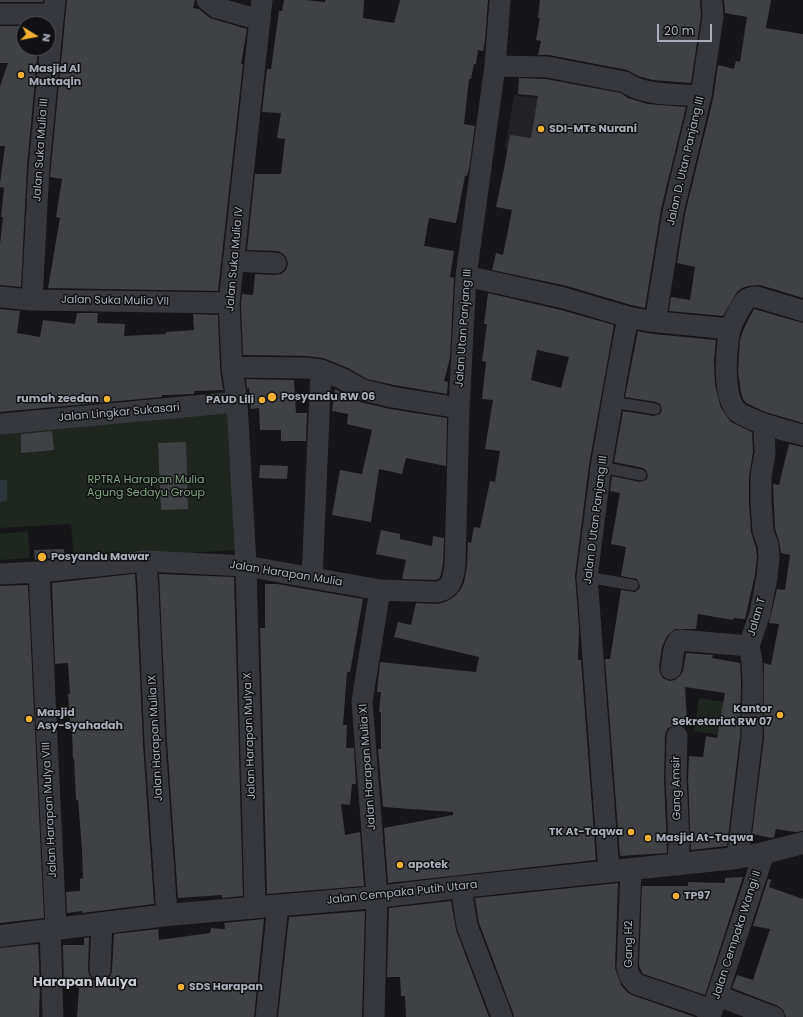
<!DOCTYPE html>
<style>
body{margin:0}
#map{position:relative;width:803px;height:1017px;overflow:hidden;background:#161618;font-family:Poppins,sans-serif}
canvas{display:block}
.north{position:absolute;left:16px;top:16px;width:40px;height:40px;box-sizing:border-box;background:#111113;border:1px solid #4d4f55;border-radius:50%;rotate:100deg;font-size:11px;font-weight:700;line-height:16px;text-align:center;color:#a8adb8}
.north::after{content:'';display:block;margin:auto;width:14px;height:18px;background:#f2b134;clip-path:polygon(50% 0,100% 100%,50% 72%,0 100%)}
.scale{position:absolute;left:657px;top:24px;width:55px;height:18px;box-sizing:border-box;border:2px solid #a8adb8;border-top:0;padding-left:5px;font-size:12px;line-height:14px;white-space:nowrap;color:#a8adb8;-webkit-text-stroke:3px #111113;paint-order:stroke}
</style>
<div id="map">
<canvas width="803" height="1017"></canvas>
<div class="north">N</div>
<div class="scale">20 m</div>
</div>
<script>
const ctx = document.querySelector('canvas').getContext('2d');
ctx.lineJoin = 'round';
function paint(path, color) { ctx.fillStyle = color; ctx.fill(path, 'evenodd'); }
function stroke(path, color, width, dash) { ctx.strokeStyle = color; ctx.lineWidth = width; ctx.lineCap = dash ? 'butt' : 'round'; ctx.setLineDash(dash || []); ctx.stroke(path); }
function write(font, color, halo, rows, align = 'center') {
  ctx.font = font + ' Poppins,sans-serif'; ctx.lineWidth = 3; ctx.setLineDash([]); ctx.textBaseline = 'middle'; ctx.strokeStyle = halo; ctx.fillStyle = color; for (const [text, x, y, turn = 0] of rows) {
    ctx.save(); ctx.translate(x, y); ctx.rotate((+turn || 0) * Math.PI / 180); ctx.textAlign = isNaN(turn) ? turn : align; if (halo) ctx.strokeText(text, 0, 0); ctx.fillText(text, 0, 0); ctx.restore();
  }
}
const built = new Path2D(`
 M514 95 558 101 557 156 505 148Z`);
const green = new Path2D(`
 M231 411 238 550 74 560 71 524 0 528V429Z
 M28 531 30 558 0 560V534Z
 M699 698 749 706 744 739 694 731Z`);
const water = new Path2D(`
 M0 480H7V501L0 502Z`);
const building = new Path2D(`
 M0 0H43V2H0Z
 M67 0H195L193 8 199 9 210 18 247 29 241 64H243L218 291 48 288 60 218 56 217 62 179 50 177Z
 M284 0H305L325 2V0H364L363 18 394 23 400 0H488L485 40 483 51 478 50 476 64H474L471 79H469L464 124 475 126 469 169 467 176H465L456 223 429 218 424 246 454 251 450 277 454 278 450 358 444 381 448 382 447 394 394 385 367 379 348 368 323 358 306 356 243 355 241 303 242 294 253 295 255 274 275 275 281 274 286 270 288 264 286 257 282 253 277 251 247 250 255 174H281L285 139 277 138 281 113 262 112 267 69H271L279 11H282Z
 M540 0H700L701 16 691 83 653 80 638 76 627 70 549 55H538L541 41 536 40 540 18H538Z
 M724 0H771L766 28 803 34V298L760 285 748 286 742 288 737 292 723 316 669 311 671 297 690 300 695 267 677 263 685 214 713 99 718 65 734 69 736 61 740 62 747 17 725 13Z
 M0 26H24V48H38L27 166 21 287 0 285V244L3 217H1L4 188 0 187V183L5 146H0V86L8 63H0Z
 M519 78 546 79 621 93 628 98 648 104 686 107 661 209 645 308 631 305 567 286 492 270 496 253 503 255 512 210 496 207 504 169 510 135 531 138 538 96 518 94Z
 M488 293 561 310 614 325 589 465 575 576 579 627 578 660H581L596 860 388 883 384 828 453 815V812L383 807 378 749H381V712H379L381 692H377L380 662 476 672 479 657 394 637 398 622 411 625 416 603 437 604 445 602 454 597 461 589 464 582 467 567 468 542 471 543 474 527 480 528 490 481 495 482 500 451 485 449 493 400 482 399 486 362 482 361 487 324H484ZM537 350 569 357 561 388 531 380Z
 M0 309 20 311 17 333 40 337 43 320 75 324 77 313H98L97 323 125 324 124 336 166 334V332L194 330 193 314 218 315 220 368 223 390 194 391V394L162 395V397L0 412Z
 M754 309 803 323V423L765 412 746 403 743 399 741 392 738 372 740 340 744 328Z
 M638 331 653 334 716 340 714 360 715 385 721 408 731 422 752 432 753 452 749 476V504L751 532 756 548 757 557 755 575 745 619 733 618V620L698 614 696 629H675L667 636 662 647 659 667 660 673 663 678 669 681 675 680 680 676 683 671 686 653 713 655 712 658 740 663 741 682 740 736 727 846 691 850 688 778 689 756 703 757 706 736 717 738 725 693 685 687 687 722 674 723V725L667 729 665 736 664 779 667 853 620 856 605 659H610L621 590 635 592 639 589 640 586 637 579 621 576 626 547 611 544 620 493 610 491 612 476 640 482 646 480 648 476 646 470 643 468 614 462 623 411 654 416 660 414 662 410 660 404 656 402 625 397Z
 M246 379 294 380 296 413H307L306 441H281V430H260L259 408 251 409 249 388 247 389Z
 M335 389 360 402 390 409 447 418 446 466 406 458 402 474 379 469 371 522 332 515 340 470 362 474 372 430 347 424 348 414 332 411Z
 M52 431 54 450 21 453V434Z
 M186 442 188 509 161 510 158 443Z
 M789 444 803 447V831L795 832 776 829 774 837 772 838 752 834 764 738V663L771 665 779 624 769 623 777 589 785 590 790 555 781 553 779 541 775 529 773 484 779 485Z
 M260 465 288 466 287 479 259 478Z
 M381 530 400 534V539L432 546 433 536 444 538 443 564 440 578 436 580 402 579 406 560 376 554Z
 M64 549 65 557 35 560 34 550Z
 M133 574H135L136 588 143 744 154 904 82 913V911L67 913 66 892 80 891V879L83 878 82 849 78 800H76L74 758 73 759 72 733H71L68 694H70L68 663 55 664 52 583Z
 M159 574 234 577 243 896 222 898V895L178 898 167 742Z
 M265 584H277L363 599 350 672H347L343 725H347L346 748H354L356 784H352L350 805 341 804 345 835 360 832 364 886 267 894 260 628H265Z
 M28 585 44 918 0 923V586Z
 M743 877 705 995 643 974 639 966 642 886H688V882L725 883V878Z
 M768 879 771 880 769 887 803 899V1017H786L783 1010 778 1006 732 988 737 975 753 980 770 929 753 926Z
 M618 883 615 968 621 985 627 992 632 995 695 1017H514L513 1013 479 923 475 898Z
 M451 901 456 930 489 1017H406L405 996H401L400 977H387L389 908Z
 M365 911 362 1017H278L289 917Z
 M264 919 254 1017H77L79 988H76V983H64L63 945H84V938L89 937 88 969 89 975 93 980 100 982 105 981 110 977 112 971 114 934 158 929 159 940 210 933 211 928 225 929 224 923Z
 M38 944 40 984 39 1017H0V948Z`);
const service = new Path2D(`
 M612 402 655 409
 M601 467 641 475
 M587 577 633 585`);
const minor = new Path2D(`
 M207 0 217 8 260 20
 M0 14H53
 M495 66 547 67 625 82C643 96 679 94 701 96
 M233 261 276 263
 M466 276 564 298 628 317 649 321 730 329
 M0 297 32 300 229 303
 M32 300 39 167 55 0
 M803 311 757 297C753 297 749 297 746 300 741 305 732 323 730 330 726 349 722 397 737 411 739 414 744 415 747 417 765 426 784 430 803 435
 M655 322 673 212 701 96 713 17 712 0
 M232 367 306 368 321 370 343 379 363 390 392 397 459 408
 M0 424 237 402
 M146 561 148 587 155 743 167 915
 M39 572 56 928
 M0 574 39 572 146 561 246 566 380 590 437 592C452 589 453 579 455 565L459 408 466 276 495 66 500 0
 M312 578 321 370
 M671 669C673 660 672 647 679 640L749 646
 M677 736 676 778 679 843 678 865
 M736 858 739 846 752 737 753 682 752 662 749 646 760 613 767 577 769 557 768 545 763 531 761 503V476L765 453 764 425
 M631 869 627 968 630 977 636 984 698 1005 711 1012
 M609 872 587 577 601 467 618 369 628 317
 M461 887 467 926 502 1017
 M255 907 246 566 237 402 232 367 229 303 262 0
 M50 929 53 1017
 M100 970 102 923
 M718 996 774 1017
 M266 1017 278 905
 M374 1017 377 897 362 701 380 590
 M710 1017 764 853`);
const tertiary = new Path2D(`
 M0 936 167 915 377 897 461 887 736 858 764 853 803 843`);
const markers = [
 [21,75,4,"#f2b134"],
 [541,129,4,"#f2b134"],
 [272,397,5,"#f2b134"],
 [107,399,4,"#f2b134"],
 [262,400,4,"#f2b134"],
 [42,557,5,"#f2b134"],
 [780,715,4,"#f2b134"],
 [29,719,4,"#f2b134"],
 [631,832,4,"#f2b134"],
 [648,838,4,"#f2b134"],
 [400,865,4,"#f2b134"],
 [676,896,4,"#f2b134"],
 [181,987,4,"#f2b134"]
];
const poiNames = [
 ["Masjid Al",29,69],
 ["Muttaqin",29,82],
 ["SDI-MTs Nurani",549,129],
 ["Posyandu RW 06",281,397],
 ["rumah zeedan",99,399,"right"],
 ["PAUD Lili",254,400,"right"],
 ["Posyandu Mawar",51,557],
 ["Kantor",772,709,"right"],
 ["Sekretariat RW 07",772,722,"right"],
 ["Masjid",37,713],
 ["Asy-Syahadah",37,726],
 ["TK At-Taqwa",623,832,"right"],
 ["Masjid At-Taqwa",656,838],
 ["apotek",408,865],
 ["TP97",684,896],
 ["SDS Harapan",189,987]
];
const streetNames = [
 ["Jalan Suka Mulia III",41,150,-86],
 ["Jalan D. Utan Panjang III",686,161,-77],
 ["Jalan Suka Mulia IV",235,259,-85],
 ["Jalan Suka Mulia VII",115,301,1],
 ["Jalan Utan Panjang III",464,328,-86],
 ["Jalan Lingkar Sukasari",119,413,-5],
 ["Jalan D Utan Panjang III",596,520,-83],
 ["Jalan Harapan Mulia",286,574,9],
 ["Jalan T",757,617,-74],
 ["Jalan Harapan Mulya X",250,736,-92],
 ["Jalan Harapan Mulia IX",156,738,-93],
 ["Jalan Harapan Mulia XI",368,767,-94],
 ["Gang Amsir",677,788,-91],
 ["Jalan Harapan Mulya VIII",50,810,-93],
 ["Jalan Cempaka Putih Utara",402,893,-6],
 ["Jalan Cempaka Wangi II",737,935,-72],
 ["Gang H2",629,944,-90]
];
const parkNames = [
 ["RPTRA Harapan Mulia",146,480],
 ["Agung Sedayu Group",146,493]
];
const quarterNames = [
 ["Harapan Mulya",85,983]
];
paint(built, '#222225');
paint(green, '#1e261f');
paint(water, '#2c353c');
paint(building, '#404145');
stroke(service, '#37383d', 11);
stroke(minor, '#37383d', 21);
stroke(tertiary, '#37383d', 22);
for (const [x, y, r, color] of markers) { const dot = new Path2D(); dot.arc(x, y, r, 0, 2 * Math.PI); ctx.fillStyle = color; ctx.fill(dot); stroke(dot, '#111113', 1.5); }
write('bold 11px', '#a8adb8', '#111113', poiNames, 'left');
write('11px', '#a8adb8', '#111113', streetNames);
write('11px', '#7fa381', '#111113', parkNames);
write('bold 13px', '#c9ccd4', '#111113', quarterNames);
</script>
